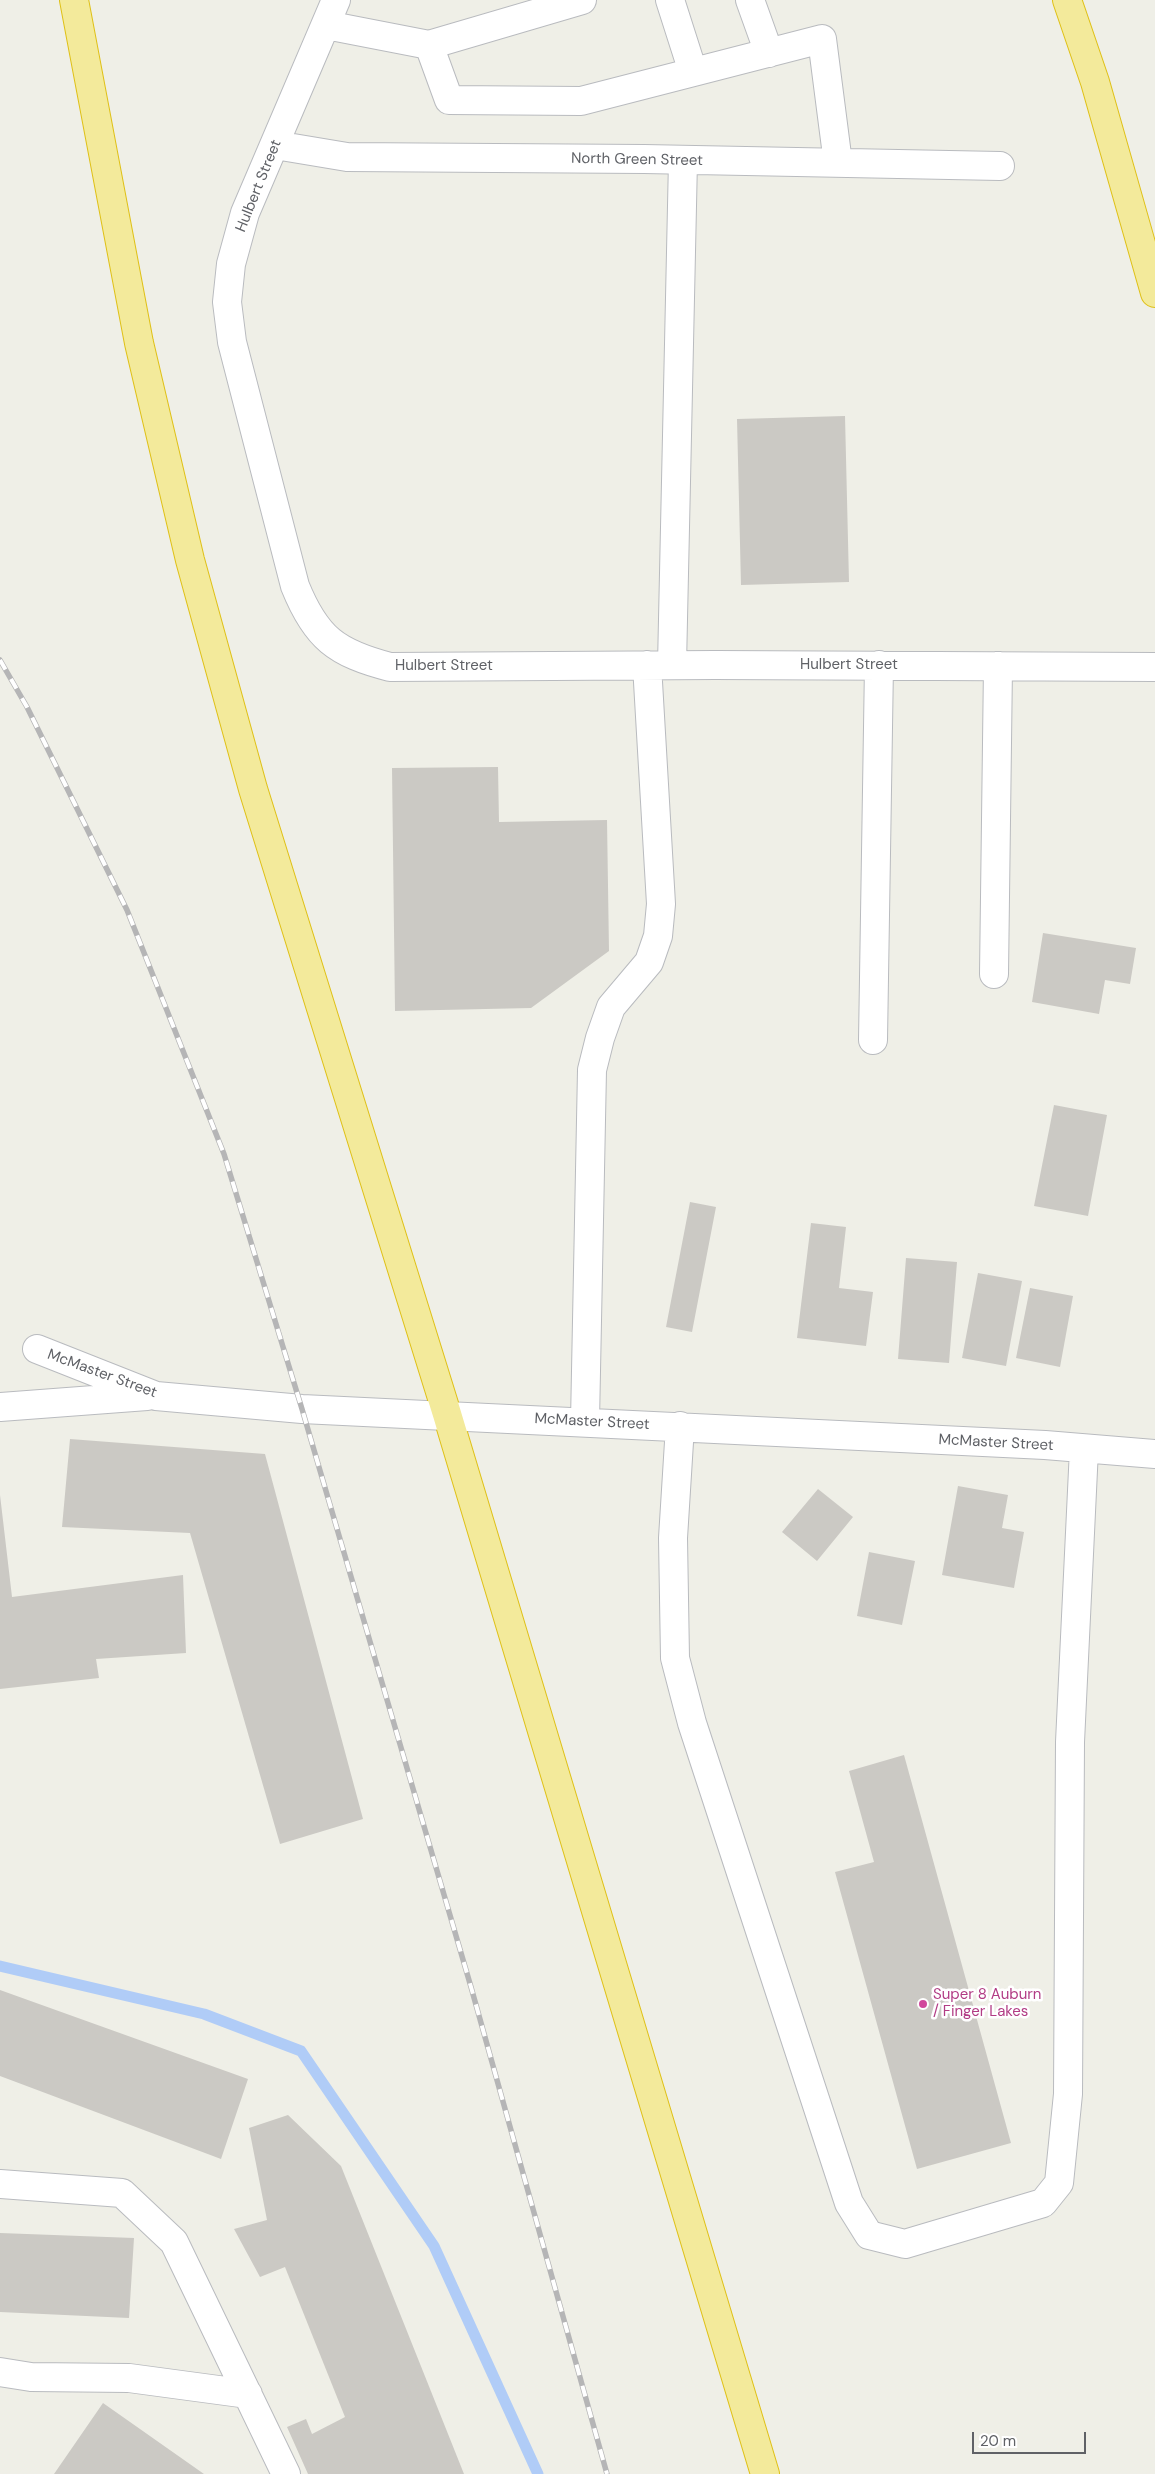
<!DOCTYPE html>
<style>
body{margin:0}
#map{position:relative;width:1155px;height:2474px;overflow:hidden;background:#efefe7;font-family:"DM Sans",sans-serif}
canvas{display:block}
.scale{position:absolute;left:972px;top:2432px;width:114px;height:22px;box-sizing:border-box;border:2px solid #5f6166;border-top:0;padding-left:6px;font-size:15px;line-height:18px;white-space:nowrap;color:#5f6166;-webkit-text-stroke:4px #fff;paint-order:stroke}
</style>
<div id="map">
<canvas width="1155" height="2474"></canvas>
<div class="scale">20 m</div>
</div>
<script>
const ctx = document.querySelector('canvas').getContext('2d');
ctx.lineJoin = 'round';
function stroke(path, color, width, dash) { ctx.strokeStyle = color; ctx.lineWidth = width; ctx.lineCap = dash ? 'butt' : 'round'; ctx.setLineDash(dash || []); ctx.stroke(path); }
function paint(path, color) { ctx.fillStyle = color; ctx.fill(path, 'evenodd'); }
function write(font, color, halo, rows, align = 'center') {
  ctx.font = font + ' "DM Sans",sans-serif'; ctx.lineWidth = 5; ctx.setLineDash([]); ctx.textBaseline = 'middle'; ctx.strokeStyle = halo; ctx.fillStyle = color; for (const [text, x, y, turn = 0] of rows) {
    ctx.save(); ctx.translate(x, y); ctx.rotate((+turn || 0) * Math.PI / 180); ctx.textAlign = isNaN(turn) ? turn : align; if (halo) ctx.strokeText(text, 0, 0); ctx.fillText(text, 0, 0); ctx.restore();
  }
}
const stream = new Path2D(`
 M0 1966 204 2014 301 2051 434 2246 538 2474`);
const building = new Path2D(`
 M845 416 849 582 741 585 737 419Z
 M498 767 499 822 607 820 609 951 531 1008 395 1011 392 768Z
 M1043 933 1136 948 1130 984 1105 980 1099 1014 1032 1002Z
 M1054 1105 1107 1115 1088 1216 1034 1206Z
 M690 1202 716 1207 692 1332 666 1327Z
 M811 1223 846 1227 839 1288 873 1292 866 1346 797 1338Z
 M906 1258 957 1262 949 1363 898 1359Z
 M978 1273 1022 1281 1006 1366 962 1358Z
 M1030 1288 1073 1296 1060 1367 1016 1358Z
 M70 1439 265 1454 363 1819 280 1844 190 1533 62 1527Z
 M958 1486 1008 1495 1002 1528 1024 1532 1014 1588 942 1575Z
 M818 1489 853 1517 817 1561 782 1532Z
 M0 1495 12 1597 183 1575 186 1653 96 1659 99 1678 0 1689Z
 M869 1552 915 1561 902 1625 857 1616Z
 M904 1755 1011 2143 917 2169 835 1872 874 1862 849 1771Z
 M0 1990 248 2079 221 2159 0 2076Z
 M288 2115 341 2166 464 2474H308L287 2427 306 2419 312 2434 345 2417 285 2267 260 2277 234 2229 267 2220 249 2128Z
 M0 2233 134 2238 129 2318 0 2312Z
 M103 2403 204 2474H54Z`);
const minor = new Path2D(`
 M336 0 245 213 231 264 227 302 232 342 295 586C316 638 336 653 390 667L715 665 1155 667
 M670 0 693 72
 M750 0 769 53
 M326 25 429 45 582 0
 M429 45 449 100 581 101 822 39 838 163
 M275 145 347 157 644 159 1000 166
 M672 665 683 160
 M994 974 998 666
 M873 1040 879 665
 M37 1349 156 1396 302 1409 1045 1445 1155 1454
 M0 1407 147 1396
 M585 1421 592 1070 600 1038 611 1007 649 962 658 936 661 904 647 665
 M680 1426 673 1538 675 1658 692 1723 849 2203 869 2235 905 2244 1043 2203 1059 2183 1068 2094 1070 1742 1084 1449
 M0 2184 122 2193 174 2242 286 2474
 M0 2372 31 2377 129 2378 248 2394`);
const highway = new Path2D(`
 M74 0 139 343 190 560 253 789 447 1414 765 2474
 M1067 0 1095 82 1155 293`);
const rail = new Path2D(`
 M0 660 27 707 127 910 224 1154 302 1409 471 1987 607 2474`);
const markers = [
 [923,2004,5,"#d1479c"]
];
const streetNames = [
 ["North Green Street",637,160,1],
 ["Hulbert Street",259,186,-68],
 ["Hulbert Street",849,665],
 ["Hulbert Street",444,666],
 ["McMaster Street",102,1374,20],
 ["McMaster Street",592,1422,3],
 ["McMaster Street",996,1443,3]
];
const hotelNames = [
 ["Super 8 Auburn",933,1995],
 ["/ Finger Lakes",933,2012]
];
stroke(stream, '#b0ccf7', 11);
paint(building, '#cbc9c4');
stroke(minor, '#b9bbbf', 30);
stroke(highway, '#dfc017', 30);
stroke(minor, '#fff', 28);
stroke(highway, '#f3ea9b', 28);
stroke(rail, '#b5b5b6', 5.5);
stroke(rail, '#fff', 4, [11]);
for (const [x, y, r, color] of markers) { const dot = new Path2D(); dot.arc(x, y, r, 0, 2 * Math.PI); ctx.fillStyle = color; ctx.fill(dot); stroke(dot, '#fff', 2); }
write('15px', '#5f6166', '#fff', streetNames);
write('15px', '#b23c85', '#fff', hotelNames, 'left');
</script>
